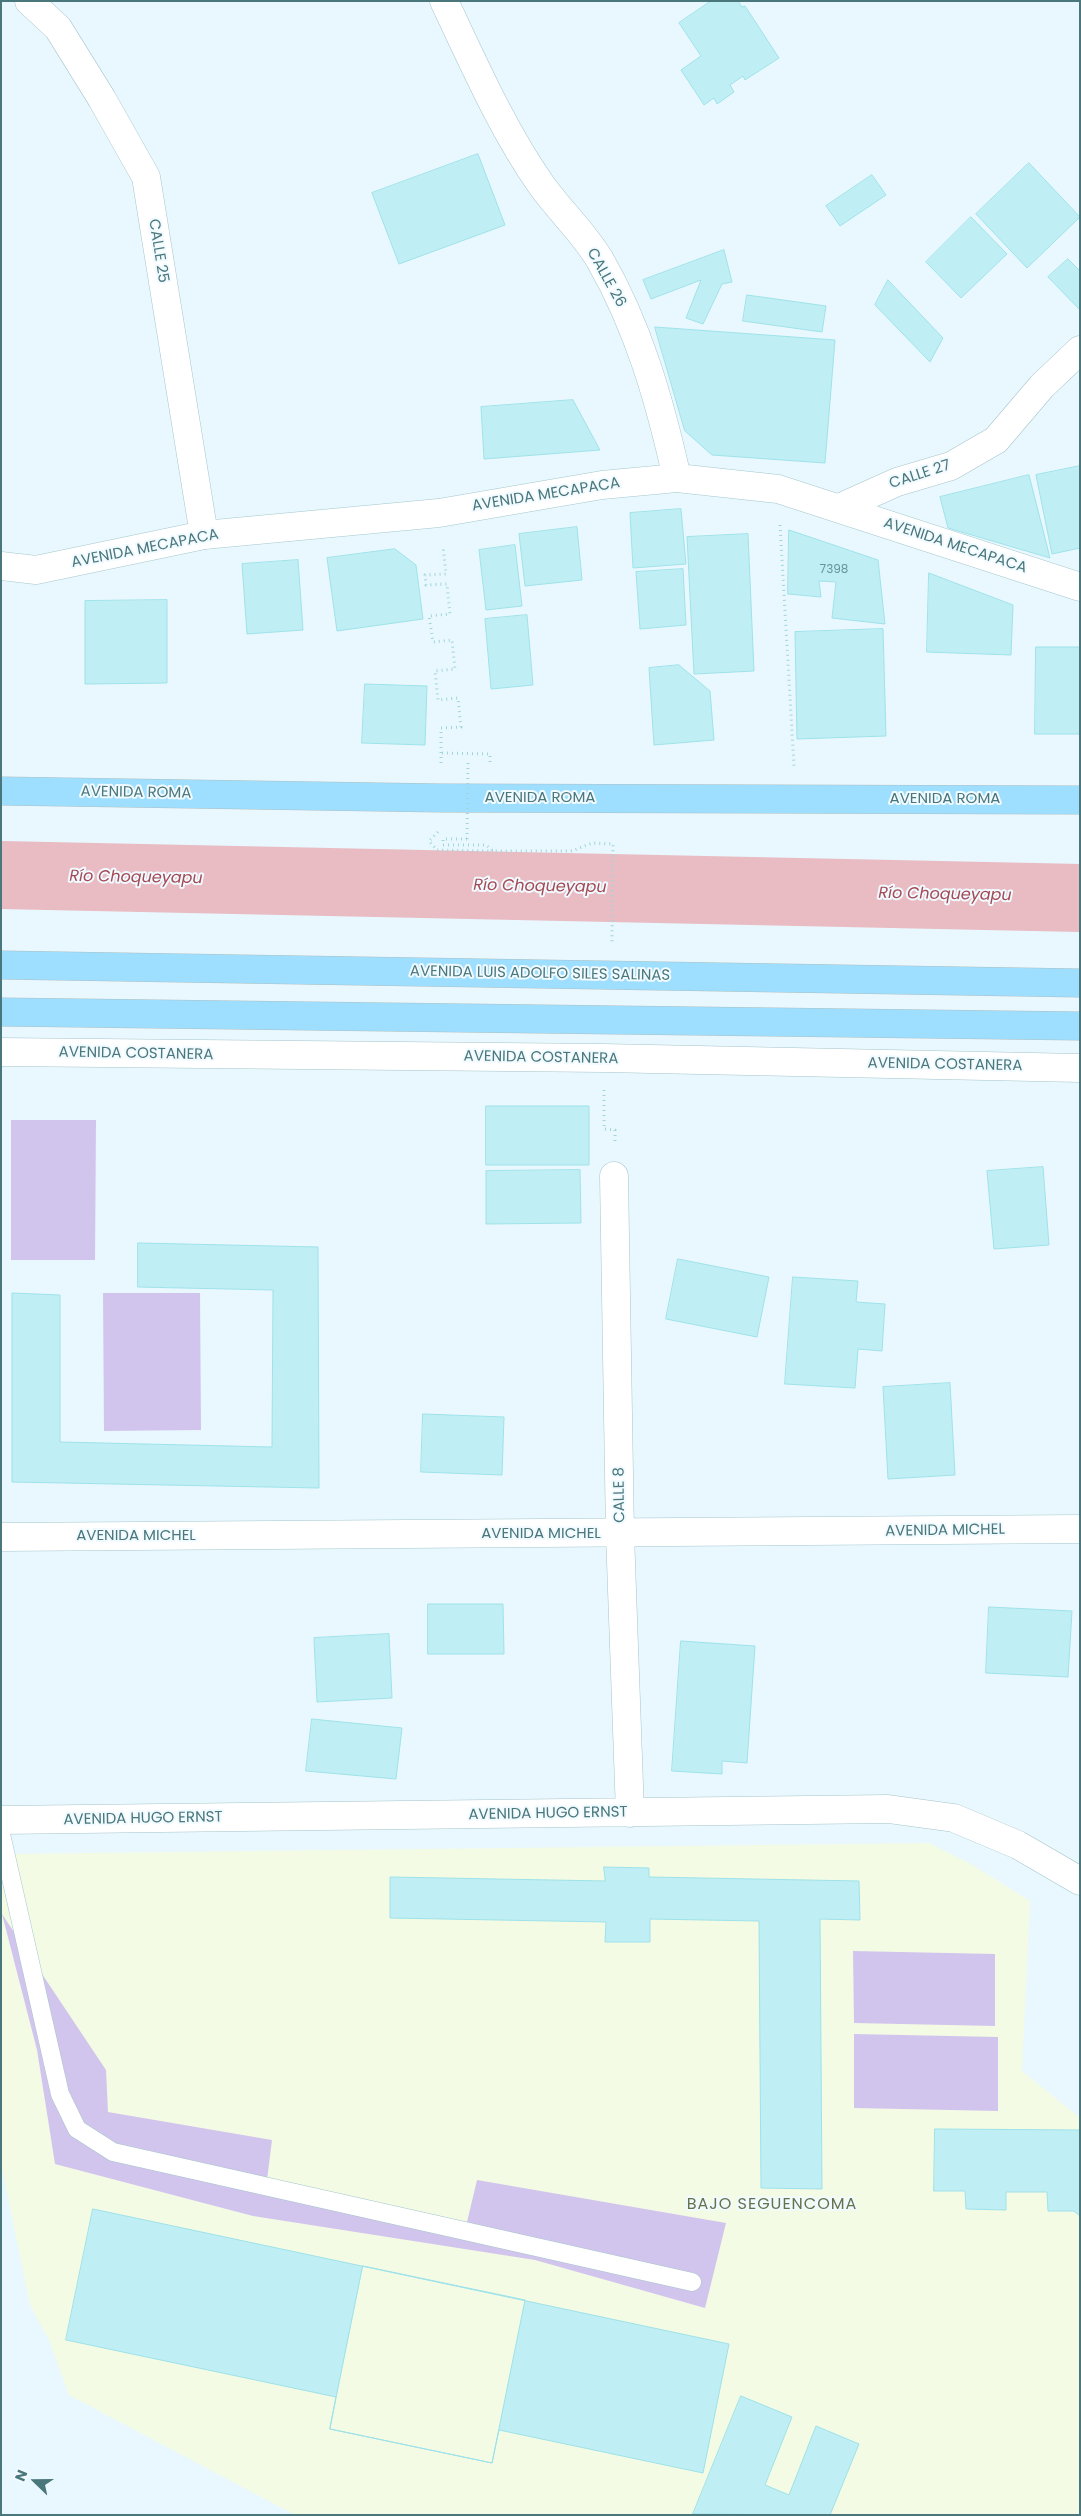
<!DOCTYPE html>
<meta charset="utf-8">
<style>
body{margin:0}
#map{position:relative;width:1081px;height:2516px;overflow:hidden;background:#e9f7fe;font-family:Poppins,sans-serif}
canvas{display:block}
.frame{position:absolute;inset:0;border:2px solid #4a777b;pointer-events:none}
.north{position:absolute;left:10px;top:2456px;width:50px;height:50px;-webkit-text-stroke:4px #f0faff;paint-order:stroke;rotate:292deg;font-size:14px;font-weight:700;line-height:20px;text-align:center;color:#4a777b}
.north::after{content:'';display:block;margin:auto;width:18px;height:22px;background:#4a777b;clip-path:polygon(50% 0,100% 100%,50% 72%,0 100%)}
</style>
<div id="map">
<canvas width="1081" height="2516"></canvas>
<div class="frame"></div>
<div class="north">N</div>
</div>
<script>
const ctx = document.querySelector('canvas').getContext('2d');
ctx.lineJoin = 'round';
function paint(path, color) { ctx.fillStyle = color; ctx.fill(path, 'evenodd'); }
function stroke(path, color, width, dash) { ctx.strokeStyle = color; ctx.lineWidth = width; ctx.lineCap = dash ? 'butt' : 'round'; ctx.setLineDash(dash || []); ctx.stroke(path); }
function write(font, color, halo, rows, align = 'center') {
  ctx.font = font + ' Poppins,sans-serif'; ctx.lineWidth = 4; ctx.setLineDash([]); ctx.textBaseline = 'middle'; ctx.strokeStyle = halo; ctx.fillStyle = color; for (const [text, x, y, turn = 0] of rows) {
    ctx.save(); ctx.translate(x, y); ctx.rotate((+turn || 0) * Math.PI / 180); ctx.textAlign = isNaN(turn) ? turn : align; if (halo) ctx.strokeText(text, 0, 0); ctx.fillText(text, 0, 0); ctx.restore();
  }
}
const education = new Path2D(`
 M929 1843 969 1863 1030 1901 1022 2071 1080 2118V2515H295L69 2395 49 2340 30 2305 1 2164V1854Z`);
const green = new Path2D(`
 M11 1120H96L95 1260H11Z
 M103 1293H200L201 1430 104 1431Z
 M2 1914 106 2070 108 2112 272 2140 266 2188 467 2222 477 2180 726 2223 705 2308 535 2260 253 2216 55 2164 37 2050Z
 M853 1951 995 1954V2026L854 2023Z
 M854 2034 998 2037V2111L854 2108Z`);
const river = new Path2D(`
 M1 875 1080 898`);
const building = new Path2D(`
 M711 1H738L742 7 745 6 779 58 745 80 743 76 730 85 734 92 717 104 714 98 704 105 681 70 701 56 679 23Z
 M478 154 505 225 399 264 372 193Z
 M1029 163 1080 217 1027 268 976 214Z
 M872 175 886 195 840 226 826 206Z
 M971 217 1007 254 961 298 926 262Z
 M724 250 732 282 722 284 703 324 686 318 701 280 651 299 643 280Z
 M1068 259 1080 271V310L1048 277Z
 M888 280 943 338 930 362 875 305Z
 M747 295 826 306 822 332 743 321Z
 M655 327 835 340 825 463 712 455 685 431Z
 M573 400 600 450 484 459 481 407Z
 M1080 466V548L1052 554 1036 475Z
 M1029 475 1050 558 948 528 940 497Z
 M681 509 686 564 633 568 630 513Z
 M577 527 582 580 525 586 519 534Z
 M789 530 878 560 885 624 832 618 836 582 819 581 821 597 788 594Z
 M748 534 754 671 694 674 687 537Z
 M515 545 522 606 486 610 479 550Z
 M395 549 416 565 423 619 337 631 327 558Z
 M298 560 303 630 247 634 242 564Z
 M683 569 686 625 640 629 636 572Z
 M929 573 1013 605 1011 655 927 652Z
 M167 600V683L85 684V601Z
 M527 615 533 685 491 689 485 619Z
 M883 629 886 736 797 739 795 632Z
 M1036 647H1080V734H1035Z
 M679 665 710 691 714 740 654 745 649 668Z
 M365 684 427 686 425 745 362 743Z
 M486 1106H589V1165H486Z
 M1043 1167 1049 1245 994 1249 987 1171Z
 M580 1170 581 1223 486 1224V1171Z
 M138 1243 318 1247 319 1488 12 1482V1293L60 1295V1442L272 1447 273 1290 138 1287Z
 M678 1259 769 1277 757 1337 666 1319Z
 M793 1277 858 1281 856 1302 885 1304 882 1351 858 1349 855 1388 785 1384Z
 M950 1383 955 1475 888 1479 883 1387Z
 M423 1414 504 1417 502 1475 421 1472Z
 M428 1604H503L504 1654H428Z
 M989 1607 1072 1611 1068 1677 986 1673Z
 M389 1634 392 1698 317 1702 314 1638Z
 M681 1641 755 1646 747 1763 722 1761V1774L672 1771Z
 M312 1719 402 1728 396 1779 306 1771Z
 M604 1867 649 1868V1877L859 1881 860 1920 820 1919 822 2189 761 2188 759 1921 650 1919V1942H605L606 1922 390 1918V1877L605 1881Z
 M935 2129 1080 2130V2216L1074 2211H1048L1047 2192H1006V2210L966 2209 965 2191H934Z
 M93 2209 729 2344 703 2473 499 2430 492 2463 330 2429 336 2397 66 2340Z
 M363 2266 525 2300 492 2463 330 2429Z
 M741 2396 792 2417 765 2485 789 2495 816 2426 859 2444 830 2515 693 2514Z`);
const path = new Path2D(`
 M780 525 794 766
 M442 753 490 754V762H488
 M441 763V728L461 727 458 698 438 700 435 671 455 669 452 640 433 642 429 616 450 614 447 584 426 585 425 575 446 574 443 546
 M438 832 429 841 437 850 493 851
 M467 839H443V845H486L493 851H572L592 843 613 844 612 942
 M604 1090V1129L615 1130V1143`);
const lane = new Path2D(`
 M1 1834 60 2094 77 2129 113 2152 692 2282`);
const street = new Path2D(`
 M29 1 58 28 102 99 146 177 204 535
 M444 1C474 64 502 129 542 186 560 211 584 233 600 260 639 328 660 402 677 478
 M839 508 897 482 951 466 996 440 1042 386 1080 350
 M1 1052 603 1058 1080 1068
 M614 1176 620 1534 630 1813
 M1 1820 888 1809 954 1818 1018 1845 1080 1881`);
const secondary = new Path2D(`
 M1 566 36 570 204 535 439 513 602 485 677 478 778 489 1080 587
 M1 1537 1080 1529`);
const primary = new Path2D(`
 M1 791 441 798 1080 800
 M1 965 1080 983
 M1 1012 1080 1026`);
const pathBridge = new Path2D(`
 M467 839 468 763`);
const numberNames = [
 ["7398",834,570]
];
const streetNames = [
 ["CALLE 25",158,251,81],
 ["CALLE 26",606,278,61],
 ["CALLE 27",920,475,-18],
 ["AVENIDA MECAPACA",546,495,-9],
 ["AVENIDA MECAPACA",955,546,18],
 ["AVENIDA MECAPACA",145,549,-11],
 ["AVENIDA ROMA",136,793,1],
 ["AVENIDA ROMA",540,798],
 ["AVENIDA ROMA",945,799],
 ["AVENIDA LUIS ADOLFO SILES SALINAS",540,974,1],
 ["AVENIDA COSTANERA",136,1054,1],
 ["AVENIDA COSTANERA",541,1058,1],
 ["AVENIDA COSTANERA",945,1065,1],
 ["CALLE 8",620,1495,-91],
 ["AVENIDA MICHEL",945,1531,-1],
 ["AVENIDA MICHEL",541,1534],
 ["AVENIDA MICHEL",136,1536],
 ["AVENIDA HUGO ERNST",548,1814,-1],
 ["AVENIDA HUGO ERNST",143,1819,-1]
];
const waterNames = [
 ["Río Choqueyapu",136,878,1],
 ["Río Choqueyapu",540,887,1],
 ["Río Choqueyapu",945,895,1]
];
const neighbourhoodNames = [
 ["BAJO SEGUENCOMA",772,2205]
];
paint(education, '#f3fbe5');
paint(green, '#d2c5ed');
stroke(river, '#e9bbc2', 68);
paint(building, '#bfeff5');
stroke(building, '#9ee2e9', 1);
stroke(lane, '#a5c5cb', 19);
stroke(street, '#a5c5cb', 29);
stroke(secondary, '#a3c8ce', 29);
stroke(primary, '#acc0c2', 29);
stroke(path, '#a1d5db', 3, [1, 4]);
stroke(lane, '#fff', 18);
stroke(street, '#fff', 28);
stroke(secondary, '#fff', 28);
stroke(primary, '#9edeff', 28);
stroke(pathBridge, '#a1d5db', 3, [1, 4]);
write('12px', '#67959a', null, numberNames);
write('15px', '#4a777b', '#f0faff', streetNames);
write('italic 16px', '#a54a55', '#f0faff', waterNames);
ctx.letterSpacing = '1px';
write('16px', '#65734c', '#f0faff', neighbourhoodNames);
ctx.letterSpacing = '0px';
</script>
